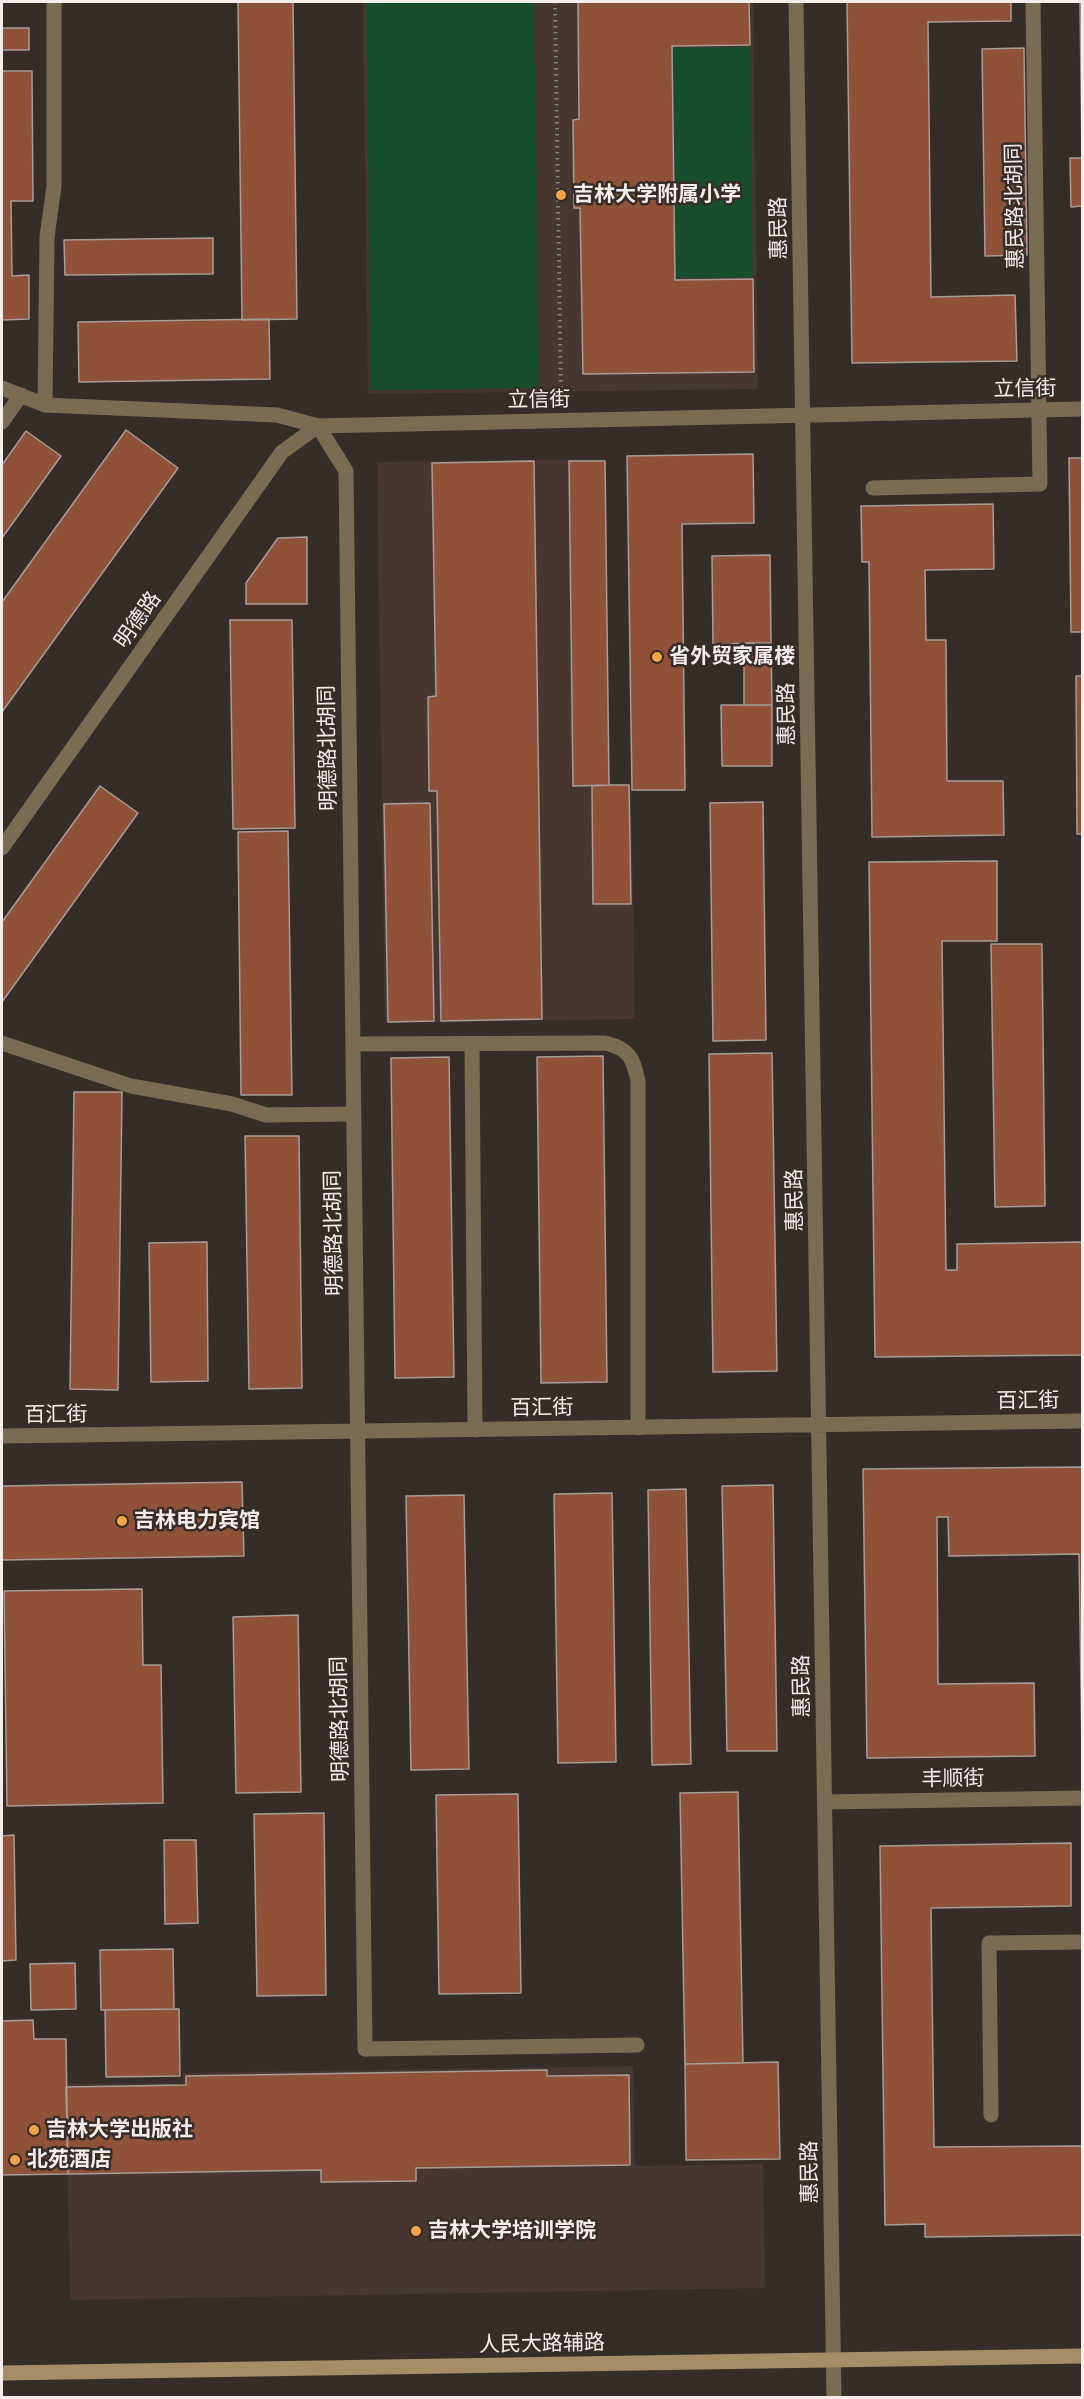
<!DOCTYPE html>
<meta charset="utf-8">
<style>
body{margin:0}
#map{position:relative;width:1084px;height:2399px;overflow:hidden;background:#362d29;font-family:Raleway,sans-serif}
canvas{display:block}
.frame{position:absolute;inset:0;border:3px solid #f4edeb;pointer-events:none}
</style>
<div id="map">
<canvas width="1084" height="2399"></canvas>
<div class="frame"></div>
</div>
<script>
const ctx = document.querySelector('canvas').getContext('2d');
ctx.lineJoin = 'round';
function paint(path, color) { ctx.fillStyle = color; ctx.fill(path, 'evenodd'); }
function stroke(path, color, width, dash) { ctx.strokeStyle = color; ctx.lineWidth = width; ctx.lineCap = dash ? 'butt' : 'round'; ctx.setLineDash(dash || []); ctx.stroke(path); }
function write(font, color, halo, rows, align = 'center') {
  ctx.font = font + ' Raleway,"Noto Sans SC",sans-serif'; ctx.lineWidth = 5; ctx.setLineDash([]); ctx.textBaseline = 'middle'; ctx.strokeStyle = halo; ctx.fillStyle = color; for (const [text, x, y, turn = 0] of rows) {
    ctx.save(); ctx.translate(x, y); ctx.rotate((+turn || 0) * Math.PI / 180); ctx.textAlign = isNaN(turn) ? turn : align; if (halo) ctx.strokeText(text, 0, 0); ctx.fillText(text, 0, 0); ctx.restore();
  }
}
const built = new Path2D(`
 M363 2H753L758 389 368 394Z
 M605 459 610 784H631L635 1019 385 1023 377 462Z
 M633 2066 635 2166 763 2164 765 2288 70 2300 66 2084 183 2083V2073Z`);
const green = new Path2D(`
 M366 2H534L539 388 371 390Z
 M750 47 753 277 676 278 673 48Z`);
const building = new Path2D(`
 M238 2H293L297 319 242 320Z
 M578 2H749L750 45 672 46 675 280 753 279 754 372 583 374 580 208H574L573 120 579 119Z
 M847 2H1011V21L928 22 931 297 1015 295 1017 361 852 363Z
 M1080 2H1082V215V206L1071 207 1070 158H1082Z
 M2 28H29V50H2Z
 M1024 48 1027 255 985 256 982 49Z
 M2 71H32L33 201H11L12 276 29 275V319L2 320Z
 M213 238V274L65 275 64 240Z
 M269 319 270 379 79 382 78 322Z
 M126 430 178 468 2 712V602Z
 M26 431 61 456 2 538V465Z
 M753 454 754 523 682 524 685 790H632L627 456Z
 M1069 458H1082V632H1071Z
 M534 461 542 1019 441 1021 437 791H429L428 697 436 696 432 463Z
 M569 461H605L609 785 573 786Z
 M993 504 994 569 925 570 926 640H946L947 781H1003L1004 835 872 837 869 562H862L861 506Z
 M307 537V604H246V583L278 538Z
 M770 555 771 643 713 644 712 556Z
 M230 620H292L295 828 233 829Z
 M744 643H771L772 705H744Z
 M1076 676H1082V834H1077Z
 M721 705H772V766H722Z
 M609 785H629L631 904H593L592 786Z
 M100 786 138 813 2 1002V922Z
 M763 802 766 1040 713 1041 710 803Z
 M430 803 434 1021 388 1022 384 804Z
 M288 831 292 1095H241L238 832Z
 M997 861V941H942L946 1270H957V1244L1082 1242V1355L875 1357 869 862Z
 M991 944H1042L1045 1206 995 1207Z
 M772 1053 777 1371 713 1372 709 1054Z
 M603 1056 607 1382 541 1383 537 1057Z
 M449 1057 454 1377 395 1378 391 1058Z
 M74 1092H122L118 1390 70 1389Z
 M245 1136H299L302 1388 249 1389Z
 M207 1242 208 1381 151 1382 149 1243Z
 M1082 1467V1755L1079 1554 949 1556 948 1517H937L938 1684 1034 1683 1035 1756 867 1758 863 1469Z
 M242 1482 244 1556 2 1560V1486Z
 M773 1485 777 1751H727L722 1486Z
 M686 1489 691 1764 652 1765 648 1490Z
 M612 1493 616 1762 558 1763 554 1494Z
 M464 1495 469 1769 411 1770 406 1496Z
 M142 1589 143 1665H161L163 1803 7 1806 4 1591Z
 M298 1615 301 1792 236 1793 233 1617Z
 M738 1792 743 2063 685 2064 680 1793Z
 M518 1794 521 1993 439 1994 436 1795Z
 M324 1813 326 1995 257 1996 254 1814Z
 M14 1835 16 1960 2 1961V1836Z
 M164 1840H196L198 1923 165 1924Z
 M1071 1843V1906L931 1908 934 2147 1082 2146V2235L925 2237V2224L885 2225 880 1846Z
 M173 1949 174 2009 101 2010 100 1950Z
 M75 1963 76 2009 31 2010 30 1964Z
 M174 2009H179L180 2076 106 2077 105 2010Z
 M33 2020 34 2039H66L68 2174 2 2175V2021Z
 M778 2062 780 2159 686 2160 685 2064Z
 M547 2070V2076L629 2075 630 2165 416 2168V2181L321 2182V2170L68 2174 66 2087 186 2085V2076Z`);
const path = new Path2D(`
 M555 2 561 397`);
const service = new Path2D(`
 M45 405 47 237 54 186V2
 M2 422 21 395
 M873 488 1040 484 1033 2
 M2 1043 131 1086 232 1104 266 1115 353 1114
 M353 1044 605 1043C630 1049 633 1058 638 1081V1428
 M472 1044 475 1430
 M365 2049 637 2045
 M991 2115 989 1943 1082 1942`);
const minor = new Path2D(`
 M318 426 346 471 365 2049
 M825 1802 1082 1798`);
const tertiary = new Path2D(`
 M796 2 834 2398
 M2 388 45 405 277 415 318 426 1082 409
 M2 848 282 452 318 426
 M2 1436 1082 1421`);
const secondary = new Path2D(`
 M2 2373 1082 2356`);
const markers = [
 [561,195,6,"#f6a246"],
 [657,657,6,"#f6a246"],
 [122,1521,6,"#f6a246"],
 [34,2130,6,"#f6a246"],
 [15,2160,6,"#f6a246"],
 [416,2231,6,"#f6a246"]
];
const poiNames = [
 ["吉林大学附属小学",573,195],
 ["省外贸家属楼",669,657],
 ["吉林电力宾馆",134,1521],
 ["吉林大学出版社",46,2130],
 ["北苑酒店",27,2160],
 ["吉林大学培训学院",428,2231]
];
const streetNames = [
 ["惠民路北胡同",1015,206,-91],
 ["惠民路",779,228,-91],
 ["立信街",1025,389,-1],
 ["立信街",539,400,-1],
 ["明德路",138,620,-55],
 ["惠民路",787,714,-91],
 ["明德路北胡同",328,748,-91],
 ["惠民路",795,1200,-91],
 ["明德路北胡同",334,1233,-91],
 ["百汇街",1028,1401,-1],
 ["百汇街",542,1408,-1],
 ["百汇街",56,1415,-1],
 ["惠民路",802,1686,-91],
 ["明德路北胡同",340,1719,-91],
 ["丰顺街",953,1779,-1],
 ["惠民路",810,2172,-91],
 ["人民大路辅路",542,2344,-1]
];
paint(built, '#463730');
paint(green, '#174f2d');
paint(building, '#8f5137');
stroke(building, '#a89c98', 1.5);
stroke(path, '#8b837f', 4, [1.5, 4.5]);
stroke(service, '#7a6c53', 15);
stroke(minor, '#7a6c53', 15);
stroke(tertiary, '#7a6c53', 15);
stroke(secondary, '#a58e65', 15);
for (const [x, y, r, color] of markers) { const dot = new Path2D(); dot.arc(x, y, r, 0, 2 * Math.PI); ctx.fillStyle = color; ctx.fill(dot); stroke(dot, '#362d29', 2); }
write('bold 21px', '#f4edeb', '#362d29', poiNames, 'left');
write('21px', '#f4edeb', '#362d29', streetNames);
</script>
